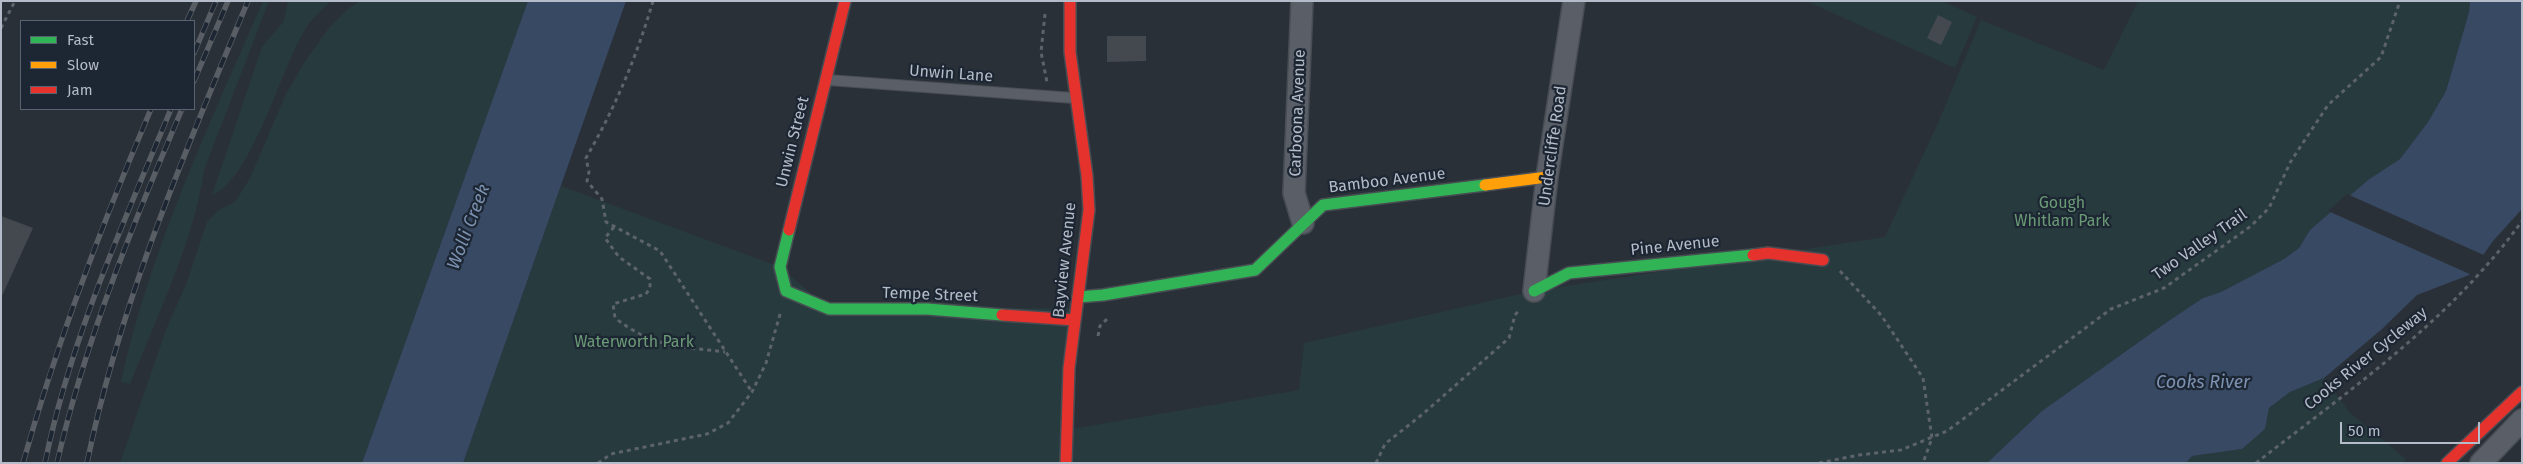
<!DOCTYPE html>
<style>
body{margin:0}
#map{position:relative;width:2523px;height:464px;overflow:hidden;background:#2a3038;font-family:"Fira Sans",sans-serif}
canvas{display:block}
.frame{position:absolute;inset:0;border:2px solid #b4bcc9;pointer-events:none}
.legend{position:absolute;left:20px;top:20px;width:175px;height:90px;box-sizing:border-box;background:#1d2633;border:1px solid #59626f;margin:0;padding:6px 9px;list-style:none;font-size:15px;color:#b4bcc9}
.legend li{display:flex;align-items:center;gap:10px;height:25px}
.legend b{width:25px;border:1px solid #59626f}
.scale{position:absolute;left:2340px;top:422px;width:140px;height:22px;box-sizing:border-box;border:2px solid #b4bcc9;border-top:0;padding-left:6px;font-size:15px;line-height:18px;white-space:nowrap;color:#b4bcc9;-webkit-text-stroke:4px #1d2633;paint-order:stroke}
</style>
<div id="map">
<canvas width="2523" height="464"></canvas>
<div class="frame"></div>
<ul class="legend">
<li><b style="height:6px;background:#30b455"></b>Fast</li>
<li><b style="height:6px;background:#ff9f0a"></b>Slow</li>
<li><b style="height:6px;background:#e5322d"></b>Jam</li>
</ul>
<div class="scale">50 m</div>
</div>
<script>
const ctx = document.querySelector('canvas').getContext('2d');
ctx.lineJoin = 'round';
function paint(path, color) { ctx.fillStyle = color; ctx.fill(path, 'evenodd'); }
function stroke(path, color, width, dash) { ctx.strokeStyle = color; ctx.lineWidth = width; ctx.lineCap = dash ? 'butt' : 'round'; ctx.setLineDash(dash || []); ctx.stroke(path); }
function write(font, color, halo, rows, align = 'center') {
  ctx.font = font + ' "Fira Sans",sans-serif'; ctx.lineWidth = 4.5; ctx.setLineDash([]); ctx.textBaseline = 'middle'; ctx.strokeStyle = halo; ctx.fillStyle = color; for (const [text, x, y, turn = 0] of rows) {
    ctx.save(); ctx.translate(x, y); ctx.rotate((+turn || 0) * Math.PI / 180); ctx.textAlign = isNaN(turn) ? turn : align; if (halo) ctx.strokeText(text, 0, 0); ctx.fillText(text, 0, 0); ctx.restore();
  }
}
const green = new Path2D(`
 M263 1H269L204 170C195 238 156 319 130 384L121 382C150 249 209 126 263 1Z
 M288 1H331C322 10 311 19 305 30 281 67 252 180 212 195L262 47 284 21Z
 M360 1H528L362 463H120L167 327 187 282 207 222 219 210 235 202 250 178 286 94 304 63 328 29 349 8Z
 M1806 1H1942L1977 17 1955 68Z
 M2138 1H2470L2469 11 2446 91 2428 122 2400 159 2368 180 2310 230 2299 248 2284 259 2221 292 2203 298 2167 322 2042 411 1987 463H463L561 186 780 267 829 309 1076 308 1066 430 1299 390 1304 343 1534 291 1885 237 1938 123 1981 20 2104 70Z
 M2324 378 2350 413 2406 459 2403 463H2186L2192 456 2242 449 2265 429 2269 408 2290 392Z`);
const water = new Path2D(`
 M528 1H626L463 463H362Z
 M2470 1H2522V209L2493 241 2469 275 2417 295 2382 329 2324 378 2290 392 2269 408 2265 429 2242 449 2192 456 2186 463H1987L2042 411 2167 322 2203 298 2221 292 2284 259 2299 248 2310 230 2368 180 2400 159 2428 122 2446 91 2469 12Z`);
const pier = new Path2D(`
 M2347 194 2486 256 2472 275 2328 211Z`);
const building = new Path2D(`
 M1938 15 1952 22 1941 45 1927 38Z
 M1107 36H1146V61L1107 62Z
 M1 216 33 228 1 298Z`);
const path = new Path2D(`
 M653 1C637 56 615 108 586 158L589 172 587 181 602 199 606 222 660 251 752 392
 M1045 14 1041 52 1047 82
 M1 28 15 1
 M614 227 605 238 619 257 650 279V288L646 294 613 304 615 318C654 348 679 346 725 352
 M1840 271 1881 315 1923 378 1932 438 1923 463
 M1098 336 1100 326 1108 318
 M598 463 611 454 707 434 728 423 752 392 766 363 781 311
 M1376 463 1385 444 1424 413 1509 338 1515 315 1520 309
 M1819 463 1859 455 1901 450 1947 431 2111 309 2164 288 2251 226 2269 208 2291 161 2328 105 2381 57 2400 1
 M2256 463C2351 389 2451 320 2522 221`);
const lane = new Path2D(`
 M828 80 1074 98`);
const street = new Path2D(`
 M1302 1 1294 193 1303 223
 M1534 291 1547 177 1574 1
 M2481 463 2522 420`);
const fast = new Path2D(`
 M789 230 780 267 786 291 829 309H927L1002 315
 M1534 291 1569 273 1753 255
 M1078 297 1103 295 1255 270 1323 205 1485 185`);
const slow = new Path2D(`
 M1485 185 1547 177`);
const jam = new Path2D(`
 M789 230 845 1
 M1753 255 1768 253 1823 260
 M1002 315 1075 320
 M1066 463 1069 368 1089 210 1087 176 1070 52V1
 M2447 463 2522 392`);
const rail = new Path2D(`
 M187 21 196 1
 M194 53 216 1
 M194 81 228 1
 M23 463C57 342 102 224 151 109
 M45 463C70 340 123 224 171 109
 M57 463C85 341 133 224 182 109
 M87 463C120 302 185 152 248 1`);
const streetNames = [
 ["Unwin Lane",951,74,4],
 ["Carboona Avenue",1298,113,-88],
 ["Unwin Street",793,142,-76],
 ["Undercliffe Road",1553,146,-82],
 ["Bamboo Avenue",1387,181,-7],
 ["Two Valley Trail",2200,245,-35],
 ["Pine Avenue",1675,246,-6],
 ["Bayview Avenue",1065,260,-84],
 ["Tempe Street",930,295,2],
 ["Cooks River Cycleway",2366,359,-39]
];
const parkNames = [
 ["Gough",2062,204],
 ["Whitlam Park",2062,222],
 ["Waterworth Park",634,343]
];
const waterNames = [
 ["Wolli Creek",469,227,-69],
 ["Cooks River",2203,383]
];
paint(green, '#273a3e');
paint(water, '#384963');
paint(pier, '#2a3038');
paint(building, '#444950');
stroke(lane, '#484c53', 12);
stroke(street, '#484c53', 24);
stroke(fast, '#484c53', 14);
stroke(slow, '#484c53', 14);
stroke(jam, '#484c53', 14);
stroke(path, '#5d636a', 3, [4, 4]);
stroke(lane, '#5a5e66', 10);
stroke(street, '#5a5e66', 21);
stroke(fast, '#30b455', 11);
stroke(slow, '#ff9f0a', 11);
stroke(jam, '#e5322d', 11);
stroke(rail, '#595d64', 5.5);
stroke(rail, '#1d2633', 4, [11]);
write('16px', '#b4bcc9', '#1d2633', streetNames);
write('16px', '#6b9a76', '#1d2633', parkNames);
write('italic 18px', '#7c92b1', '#1d2633', waterNames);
</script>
